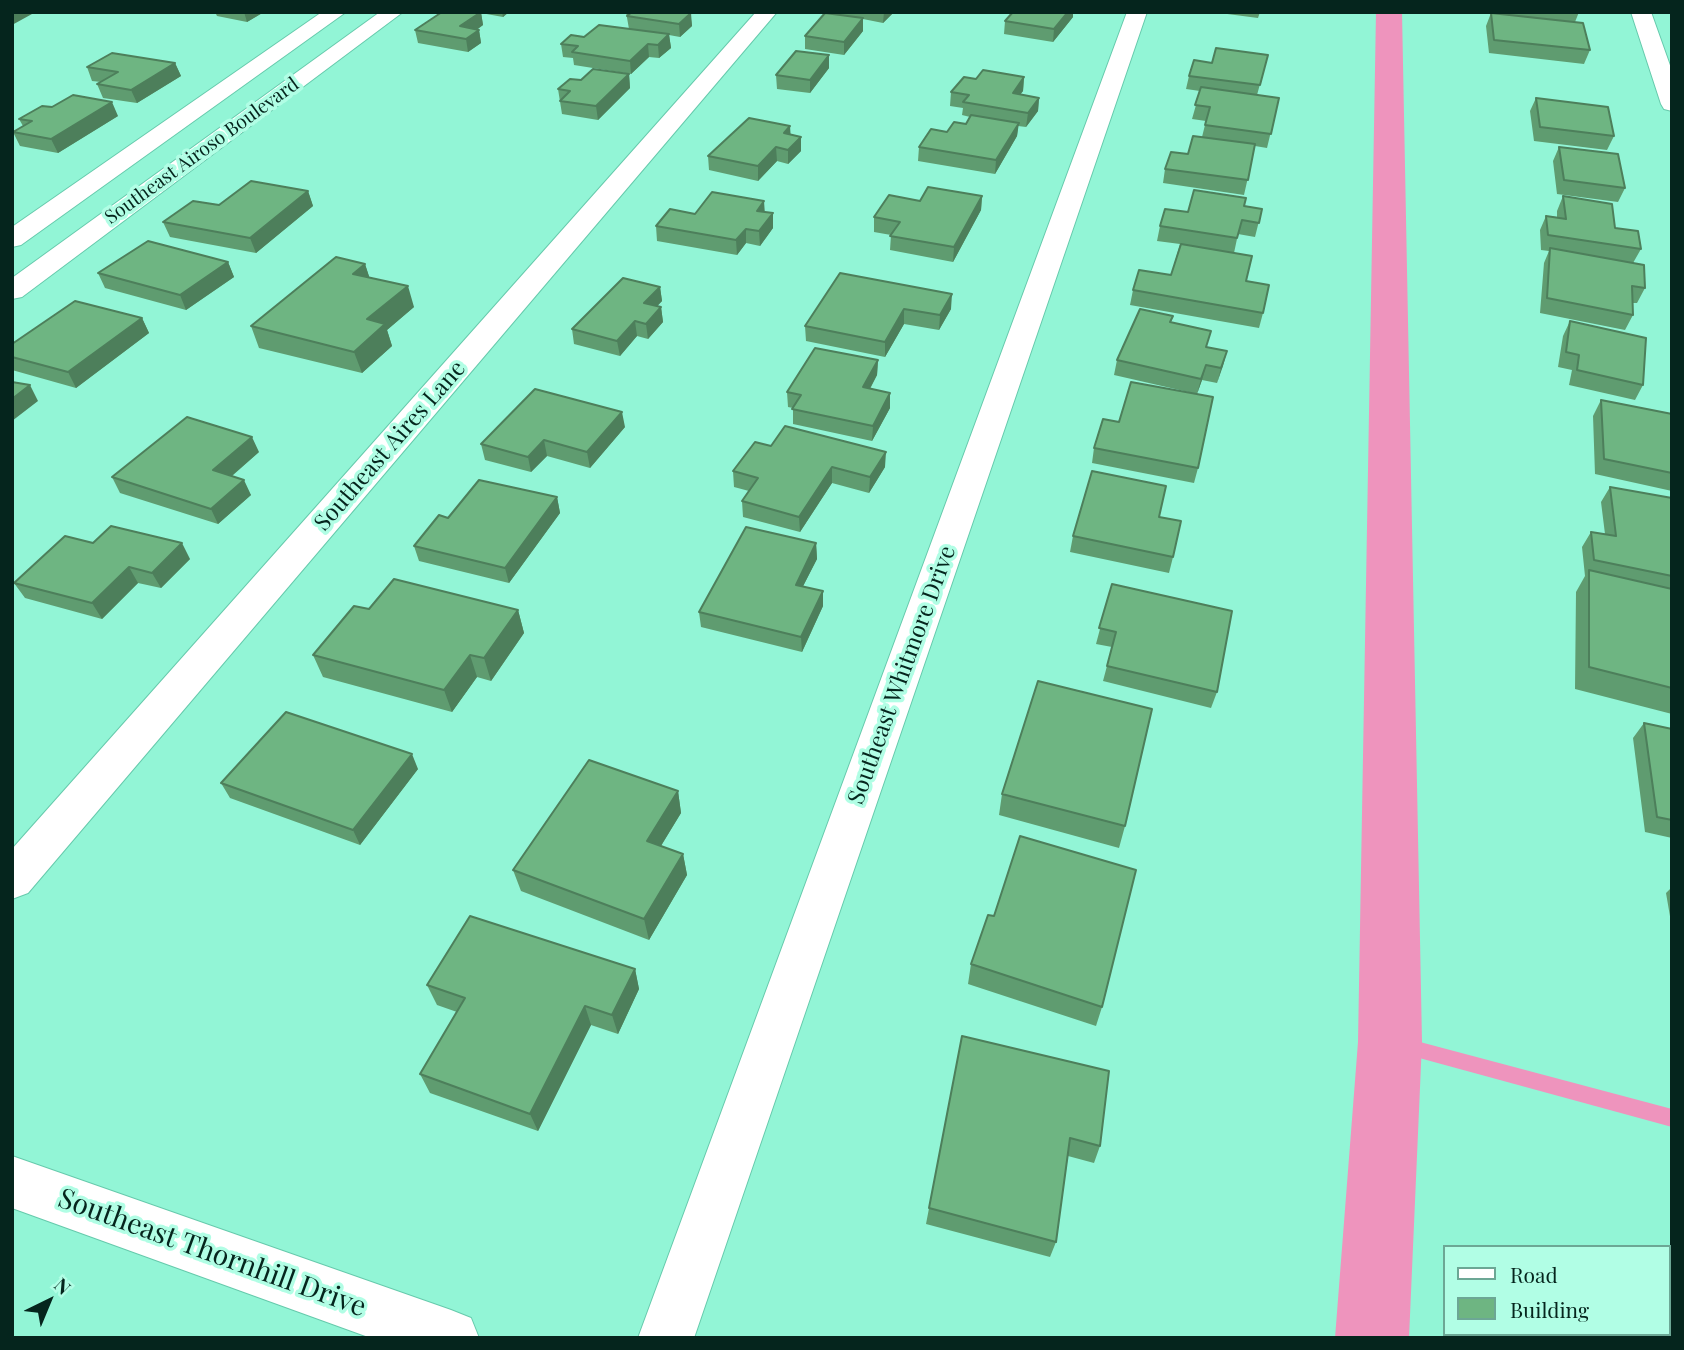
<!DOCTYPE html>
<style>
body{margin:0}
#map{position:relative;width:1684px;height:1350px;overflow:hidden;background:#92f5d6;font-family:"Playfair Display",serif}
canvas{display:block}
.frame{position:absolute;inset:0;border:14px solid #05251d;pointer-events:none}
.legend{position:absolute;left:1443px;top:1245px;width:228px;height:91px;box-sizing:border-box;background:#b1fee5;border:2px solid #6ca795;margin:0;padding:9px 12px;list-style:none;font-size:21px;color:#05251d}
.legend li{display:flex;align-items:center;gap:14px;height:35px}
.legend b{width:35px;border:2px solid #6ca795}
.north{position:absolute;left:14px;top:1266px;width:70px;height:70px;-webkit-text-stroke:5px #b1fee5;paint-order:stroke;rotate:43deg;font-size:19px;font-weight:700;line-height:28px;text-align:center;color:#05251d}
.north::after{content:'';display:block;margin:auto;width:24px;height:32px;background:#05251d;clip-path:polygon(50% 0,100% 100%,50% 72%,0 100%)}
</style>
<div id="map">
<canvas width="1684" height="1350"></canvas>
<div class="frame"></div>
<ul class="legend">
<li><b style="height:9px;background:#fff"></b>Road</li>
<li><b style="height:19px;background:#6eb582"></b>Building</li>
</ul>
<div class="north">N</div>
</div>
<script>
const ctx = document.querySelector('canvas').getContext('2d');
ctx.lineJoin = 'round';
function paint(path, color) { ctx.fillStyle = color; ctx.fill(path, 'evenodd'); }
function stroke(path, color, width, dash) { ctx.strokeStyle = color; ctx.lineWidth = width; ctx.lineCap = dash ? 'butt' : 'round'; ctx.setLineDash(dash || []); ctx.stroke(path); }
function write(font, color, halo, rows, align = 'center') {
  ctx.font = font + ' "Playfair Display",serif'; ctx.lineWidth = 7; ctx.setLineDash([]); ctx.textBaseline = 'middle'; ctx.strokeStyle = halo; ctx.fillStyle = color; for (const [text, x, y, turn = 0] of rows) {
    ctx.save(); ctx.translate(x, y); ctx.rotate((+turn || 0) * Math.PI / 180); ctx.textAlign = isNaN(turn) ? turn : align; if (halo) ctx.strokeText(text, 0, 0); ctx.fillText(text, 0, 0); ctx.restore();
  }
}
const stream = new Path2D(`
 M1390 1034 1672 1109V1127L1390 1050 1384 1048 1381 1042 1384 1036Z`);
const canal = new Path2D(`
 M1376 12H1402L1422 1042 1409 1338H1335L1358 1042Z`);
const street = new Path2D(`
 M756 12H777L28 893 12 899V849Z
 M1127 12H1147L694 1338H638Z
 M1631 12H1651L1672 71V111L1664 109 1661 104Z`);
const secondary = new Path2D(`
 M322 12H346L21 245 12 247V227Z
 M380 12H403L22 297 12 299V278Z
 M12 1156 451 1310 471 1318 479 1338H371L12 1208Z`);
const wall = new Path2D(`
 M215 12H264L247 22 217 16Z
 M442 12H509L503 17 481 13 483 25 478 29 479 30 481 43 468 52 418 43 415 30Z
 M626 12H690L692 26 680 37 669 35 671 48 659 58 649 57 631 74 574 65 573 58 563 57 561 44 584 37 629 29Z
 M834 12H894L883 23 863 19V31L844 55 805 49V36L834 14Z
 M1212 12H1260L1258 18Z
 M1501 12H1579L1575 22 1590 50 1584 64 1489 53 1486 26 1491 13 1501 15Z
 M1073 17 1053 42 1004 34 1005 21Z
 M829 55V68L810 93 777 89 776 75Z
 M1268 55 1257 95 1279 98 1267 148 1255 146 1244 195 1163 183 1165 169 1188 154 1202 137 1206 121 1192 119 1200 91 1186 89 1189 76 1212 63Z
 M175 63 181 76 137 103 103 98 97 84 101 82 92 81 87 67Z
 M629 74 630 88 598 120 562 114 558 89 581 80Z
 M1024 77 1023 91 1020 94 1039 98 1038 111 1026 127 1018 126 1017 136 995 174 918 161 919 147 966 124 970 117 962 115 963 108 950 106 951 92 976 79Z
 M1536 98 1614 136 1607 150 1534 141 1530 111Z
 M52 107 118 116 58 153 20 146 13 132 23 126 19 119Z
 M790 134 801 151 788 164 777 161 758 181 709 170 708 156Z
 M1559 147 1625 188 1618 202 1557 194 1553 161Z
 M308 191 313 206 256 253 170 237 163 222 219 205Z
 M982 196 981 210 953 262 890 250 891 235 874 232V217L920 201Z
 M1563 196 1615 228 1641 249 1633 263 1645 288 1637 303H1633V315L1625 330 1540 313 1544 263 1549 251 1541 250 1540 230 1546 216 1557 217V211Z
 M1244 206 1262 209 1255 237 1238 234 1234 253 1246 281 1263 313 1259 328 1130 305 1133 290 1171 275 1180 244 1157 241 1160 226 1188 212Z
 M765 212 773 213V228L760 246 746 243 737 255 657 241 656 226 695 214Z
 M228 262 234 277 186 310 105 288 98 273Z
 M365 264 369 277 414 307 387 330 392 346 362 373 259 348 251 326Z
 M840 273 951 309 939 330 904 324 885 357 806 341 805 326Z
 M660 287 662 301 657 306 661 307 663 322 648 339 637 336 620 356 574 344 572 329Z
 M1173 316 1171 322 1207 347 1227 351 1217 383 1202 380 1197 394 1114 375 1117 360Z
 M142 318 149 333 76 388 12 370V344Z
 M1570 321 1643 385 1635 400 1569 385 1572 370 1558 367 1563 336Z
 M878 360 877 375 870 389 890 393V408L872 441 793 424V408L788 407 787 392Z
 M1601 400 1672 414V491L1595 474 1593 416Z
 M1119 422 1198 468 1194 483 1092 463 1094 448Z
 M625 427 590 468 547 456 531 472 485 460 481 444Z
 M771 446 885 467 869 493 832 483 800 532 743 517 742 501 749 491 734 487 733 471Z
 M259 452 232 476 251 495 218 524 120 493 112 477Z
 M1610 487 1672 498V714L1575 689 1576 592 1585 576 1582 547 1591 532 1605 534 1601 502Z
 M557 497 560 513 509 583 419 561 414 546 448 518Z
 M1073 536 1173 557 1169 573 1070 552Z
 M93 543 190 559 161 588 138 583 102 619 25 598 14 583Z
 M816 543 817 559 803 586 823 606 802 652 701 627 699 612Z
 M1112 584 1217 692 1211 708 1103 681 1112 647 1096 644Z
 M369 609 518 610 524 633 491 681 477 677 452 712 323 677 313 655Z
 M1644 723 1672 729V838L1645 832 1633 738Z
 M418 769 360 845 230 798 221 783Z
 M678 791 681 813 661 846 683 854 687 875 649 940 521 891 513 870Z
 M1002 794 1125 826 1119 848 999 815Z
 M1672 887V928L1666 893Z
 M971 964 1102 1007 1096 1026 968 984Z
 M635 969 639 989 618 1034 591 1025 538 1131 430 1093 420 1074 457 1012 437 1005 427 985Z
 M962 1036 1100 1146 1094 1163 1068 1156 1056 1242 1050 1257 926 1224Z`);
const shadedWall = new Path2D(`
 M12 12H32V14L12 25Z
 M244 12H264L247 22Z
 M481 12 483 25 463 39 460 26Z
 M502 12H509L503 17Z
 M884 12H894L883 23Z
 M1068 12H1073V17L1053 42 1054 29Z
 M691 13 692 26 680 37 679 24Z
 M863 18V31L844 55V42Z
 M479 30 481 43 468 52 466 39Z
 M669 34 671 48 659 58 658 45Z
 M648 44 649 57 631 74 630 61Z
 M829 55V68L810 93V80Z
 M175 63 181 76 137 103 131 90Z
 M629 74 630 88 598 120 596 106Z
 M1024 77 1023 91 1011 107 1013 93Z
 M1039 98 1038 111 1026 127 1028 113Z
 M112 102 118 116 58 153 51 139Z
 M1019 123 1017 136 995 174 996 160Z
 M790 126 791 140 784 133Z
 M801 137V151L788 164V150Z
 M776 147 777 161 758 181V166Z
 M308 191 313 206 256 253 250 238Z
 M982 196 981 210 953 262 954 247Z
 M764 201 765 215 757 211Z
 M773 213V228L760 246 759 231Z
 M746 229V243L737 255 736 240Z
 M228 262 234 277 186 310 180 295Z
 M365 264 372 285 353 274Z
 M408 286 414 307 387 330 392 346 362 373 354 352 367 319Z
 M660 287 662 301 646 318 644 303Z
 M952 294 951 309 939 330 940 315Z
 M661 307 663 322 648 339 646 324Z
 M904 309V324L885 357V342Z
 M142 318 149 333 76 388 68 372Z
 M635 321 637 336 620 356 617 341Z
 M1227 351 1223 366 1217 383 1221 368Z
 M878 360 877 375 862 403 863 387Z
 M1206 365 1202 380 1197 394 1201 379Z
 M30 385 38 401 12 421V399Z
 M890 393V408L872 441 873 426Z
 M622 412 625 427 590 468 587 452Z
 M252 437 259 452 220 486 213 470Z
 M544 440 547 456 531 472 528 457Z
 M886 452 885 467 869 493 870 477Z
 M832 467V483L800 532 799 517Z
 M244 480 251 495 218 524 211 509Z
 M557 497 560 513 509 583 505 568Z
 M182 543 190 559 161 588 152 573Z
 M816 543 817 559 796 600V585Z
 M129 567 138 583 102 619 92 603Z
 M823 591V606L802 652 801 637Z
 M518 610 524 633 491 681 484 658Z
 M470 655 477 677 452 712 444 690Z
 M412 754 418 769 360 845 353 830Z
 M678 791 681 813 651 862 647 841Z
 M683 854 687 875 649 940 644 919Z
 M635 969 639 989 618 1034 612 1015Z
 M585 1006 591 1025 538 1131 530 1114Z`);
const building = new Path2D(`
 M442 12H481L460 26 479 30 466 39 415 30Z
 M632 12H686L691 13 679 24 627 16Z
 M1013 12H1068L1054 29 1005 21Z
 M825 13 863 18 844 42 805 36Z
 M1491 13 1583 23 1590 50 1494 40Z
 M599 25 669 34 658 45 648 44 630 61 572 52 578 46 561 44 571 35 584 37Z
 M1216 48 1268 55 1260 85 1189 76 1194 60 1212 63Z
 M796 51 829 55 810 80 776 75Z
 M112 53 175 63 131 90 97 84 118 72 87 67Z
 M593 69 629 74 596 106 560 101 570 91 558 89 570 79 581 80Z
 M983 70 1024 77 1013 93 1039 98 1028 113 963 102 969 95 951 92 964 77 976 79Z
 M1201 87 1279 98 1271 134 1205 125 1210 107 1195 105Z
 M73 95 112 102 51 139 13 132 32 121 19 119 42 106 52 107Z
 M1536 98 1608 107 1614 136 1540 127Z
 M971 115 1019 123 996 160 919 147 931 129 947 132 954 122 966 124Z
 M749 118 790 126 784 133 801 137 788 150 776 147 758 166 708 156Z
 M1193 136 1255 144 1248 180 1165 169 1171 152 1188 154Z
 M1559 147 1618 154 1625 188 1564 180Z
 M251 181 308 191 250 238 163 222 193 201 219 205Z
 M928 187 982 196 954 247 890 236 900 222 874 217 889 195 920 201Z
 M1194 190 1246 198 1244 206 1262 209 1259 223 1242 220 1237 238 1160 226 1165 209 1188 212Z
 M712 192 764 201 757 211 773 213 759 231 746 229 736 240 656 226 670 209 695 214Z
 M1563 196 1612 204 1615 228 1638 231 1641 249 1548 235 1546 216 1566 219Z
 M148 241 228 262 180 295 98 273Z
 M1181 244 1252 256 1246 281 1269 285 1263 313 1133 290 1139 270 1171 275Z
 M1550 248 1644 265 1645 288 1632 286 1633 315 1547 298Z
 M336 257 365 264 353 274 408 286 367 319 385 324 354 352 251 326Z
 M840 273 952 294 940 315 904 309 885 342 805 326Z
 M623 278 660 287 644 303 661 307 646 324 635 321 617 341 572 329Z
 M75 301 142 318 68 372 12 357V344Z
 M1140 309 1173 316 1170 322 1211 331 1206 347 1227 351 1221 368 1206 365 1201 379 1117 360Z
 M1570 321 1646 338 1643 385 1577 370 1579 355 1566 352Z
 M815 348 878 360 863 387 890 393 873 426 792 409 801 395 787 392Z
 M12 382 30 385 12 399Z
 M1131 382 1213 397 1198 468 1094 448 1103 419 1119 422Z
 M535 389 622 412 587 452 544 440 528 457 481 444Z
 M1601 400 1672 414V473L1604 459Z
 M187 417 252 437 213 470 244 480 211 509 112 477Z
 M785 426 886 452 870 477 832 467 799 517 742 501 758 478 733 471 755 442 771 446Z
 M1092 471 1166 486 1159 517 1181 521 1173 557 1073 536Z
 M479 480 557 497 505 568 414 546 439 515 448 518Z
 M1610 487 1672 498V576L1594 560 1591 532 1616 536Z
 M111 526 182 543 152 573 129 567 92 603 14 583 65 536 93 543Z
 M746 527 816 543 796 585 823 591 801 637 699 612Z
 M1589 570 1672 589V688L1589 667Z
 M394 579 518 610 484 658 470 655 444 690 313 655 354 606 369 609Z
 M1112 584 1232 611 1217 692 1107 666 1116 632 1099 628Z
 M1038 681 1152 709 1125 826 1002 794Z
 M286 712 412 754 353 830 221 783Z
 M1644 723 1672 729V820L1657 817Z
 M589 760 678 791 647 841 683 854 644 919 513 870Z
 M1020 836 1136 870 1102 1007 971 964 988 915 994 916Z
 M470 916 635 969 612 1015 585 1006 530 1114 420 1074 465 998 427 985Z
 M962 1036 1109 1071 1100 1146 1070 1138 1056 1242 929 1208Z`);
const farStreetnames = [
 ["Southeast Airoso Boulevard",202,151,-36]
];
const streetNames = [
 ["Southeast Aires Lane",390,446,-49],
 ["Southeast Whitmore Drive",902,675,-70]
];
const nearStreetnames = [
 ["Southeast Thornhill Drive",212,1253,20]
];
paint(stream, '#ee94bd');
paint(canal, '#ee94bd');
stroke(street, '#66caac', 2);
stroke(secondary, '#66caac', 2);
paint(street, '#fff');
paint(secondary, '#fff');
paint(wall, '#5f9c70');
paint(shadedWall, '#4d7f5b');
paint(building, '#6eb582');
stroke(building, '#4d7f5b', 2);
write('19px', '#05251d', '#b1fee5', farStreetnames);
write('23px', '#05251d', '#b1fee5', streetNames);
write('28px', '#05251d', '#b1fee5', nearStreetnames);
</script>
